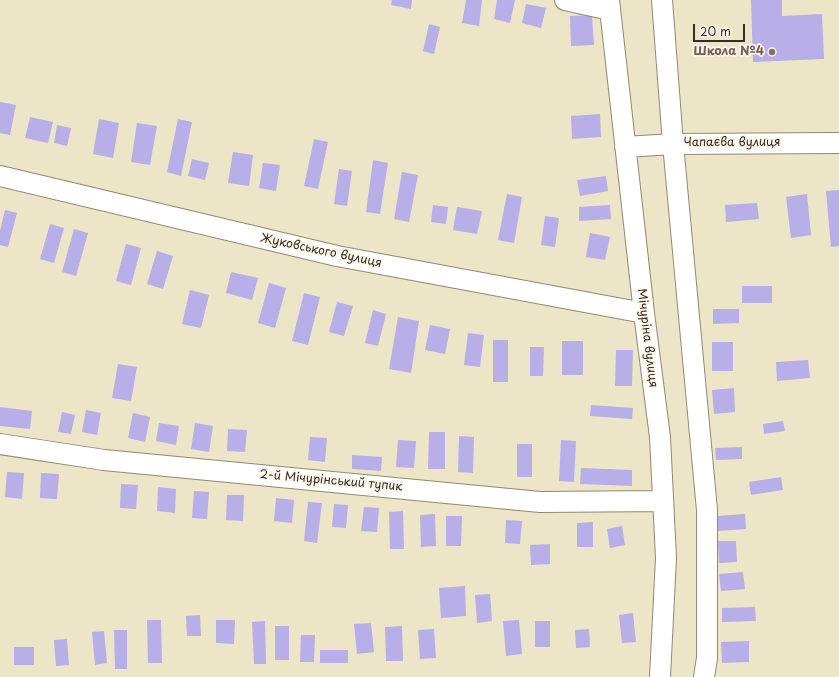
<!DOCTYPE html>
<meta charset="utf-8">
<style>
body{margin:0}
#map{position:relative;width:839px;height:677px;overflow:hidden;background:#ece5c7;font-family:"Playpen Sans",sans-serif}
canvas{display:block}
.scale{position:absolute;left:693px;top:24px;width:52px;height:18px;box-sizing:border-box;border:2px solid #3b2a1e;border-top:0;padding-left:5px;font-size:12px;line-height:14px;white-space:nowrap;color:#3b2a1e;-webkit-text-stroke:3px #fbf7ec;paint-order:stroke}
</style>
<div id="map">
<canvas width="839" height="677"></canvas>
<div class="scale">20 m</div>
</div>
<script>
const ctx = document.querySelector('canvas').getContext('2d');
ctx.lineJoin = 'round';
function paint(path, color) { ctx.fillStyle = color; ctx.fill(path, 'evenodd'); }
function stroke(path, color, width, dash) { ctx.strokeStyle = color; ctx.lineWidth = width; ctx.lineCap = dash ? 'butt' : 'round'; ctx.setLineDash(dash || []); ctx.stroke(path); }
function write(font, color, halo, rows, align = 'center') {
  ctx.font = font + ' "Playpen Sans",sans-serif'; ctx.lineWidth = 3.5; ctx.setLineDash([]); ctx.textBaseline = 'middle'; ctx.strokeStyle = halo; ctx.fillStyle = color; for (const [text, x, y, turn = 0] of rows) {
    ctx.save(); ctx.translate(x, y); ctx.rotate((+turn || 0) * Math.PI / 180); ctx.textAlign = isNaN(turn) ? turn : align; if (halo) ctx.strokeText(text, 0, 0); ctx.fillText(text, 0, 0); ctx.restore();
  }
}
const building = new Path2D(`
 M392 0H412L411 9 391 5Z
 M466 0H482L479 26 462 23Z
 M497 0H515L510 23 494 19Z
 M751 0H782V16L822 14 824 59 753 62Z
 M526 4 546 8 541 28 522 23Z
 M592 15 594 45 571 46 570 16Z
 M429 24 440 27 434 54 423 51Z
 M0 102 16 105 10 135 0 133Z
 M600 114 601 137 572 139 571 116Z
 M30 117 53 122 48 143 25 138Z
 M99 119 119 123 113 158 93 154Z
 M178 119 192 122 181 176 167 172Z
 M137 123 157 126 150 165 131 162Z
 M57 125 71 128 67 146 54 143Z
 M314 139 328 142 318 189 304 186Z
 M233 152 253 155 249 186 228 183Z
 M192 159 209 163 205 180 188 176Z
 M373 160 388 163 380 214 366 212Z
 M263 163 280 165 276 191 259 188Z
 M339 169 352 171 347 206 334 204Z
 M402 172 418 175 409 222 394 219Z
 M606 176 608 191 580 196 577 180Z
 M839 190V246L831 247 826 191Z
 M507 194 522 197 514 243 498 240Z
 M807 194 811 235 791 238 786 197Z
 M757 203 759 219 726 222 725 205Z
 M433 205 448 207 446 224 431 222Z
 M610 205 611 219 579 221V207Z
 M457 207 482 211 477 234 453 230Z
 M5 210 17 213 8 247 0 245V231Z
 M545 216 559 218 555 247 541 245Z
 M50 224 64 228 54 263 40 259Z
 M74 229 88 233 76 276 62 272Z
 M590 233 610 237 605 260 586 257Z
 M126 244 141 248 131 285 116 281Z
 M157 251 173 256 163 289 147 284Z
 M231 272 258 278 252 300 226 293Z
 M269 283 286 288 275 328 258 323Z
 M742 286H772V303H742Z
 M190 290 209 295 201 328 182 324Z
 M304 293 320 297 308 345 292 341Z
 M337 302 353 306 344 336 329 332Z
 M713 309H739V323L713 324Z
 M373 310 386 314 378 346 365 343Z
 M398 317 419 321 411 373 389 369Z
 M430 325 450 329 445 354 425 350Z
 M468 333 484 335 480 367 464 365Z
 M493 340H508V382H493Z
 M562 341H583V375H562Z
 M712 342H733V371H712Z
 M530 347H544L543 376H530Z
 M616 350H633L632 386H615Z
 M808 360 810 378 777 381 776 362Z
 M118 364 137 367 131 401 112 398Z
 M734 388 735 412 714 414 712 390Z
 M591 405 633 408 632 419 590 416Z
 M0 407 32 411 30 429 0 426Z
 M86 410 101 413 97 435 82 432Z
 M62 412 75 415 71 434 58 432Z
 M133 413 150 417 145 442 128 438Z
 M783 421 785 431 764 434 763 424Z
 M159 423 179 426 176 445 156 441Z
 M195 423 213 426 209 452 191 449Z
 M228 429 247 430 245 452 227 451Z
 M429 432H445V469H428Z
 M459 436 474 437 473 473 458 472Z
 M310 437 327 438 325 462 308 460Z
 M398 440 416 441 414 468 396 467Z
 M561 440 576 441 574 482 559 481Z
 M517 444H532V477H517Z
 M742 447V459L716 460 715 448Z
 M352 455 382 457 381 471 352 469Z
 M581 468 632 470V486L580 484Z
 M7 472 24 473 22 499 5 497Z
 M41 473 59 474 57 499 40 498Z
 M781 477 783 490 751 495 749 482Z
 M121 484 138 485 136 509 120 508Z
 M158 487 176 489 175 513 157 511Z
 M194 491 209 492 207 519 192 518Z
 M227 495H244L243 521 226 520Z
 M276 498 294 500 292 523 274 521Z
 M308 502 322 503 317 543 304 541Z
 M334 504 348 505 346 528 332 527Z
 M364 507 379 508 377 532 361 531Z
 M403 511 404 549H390L389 512Z
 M435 514 436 546 421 547 420 515Z
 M745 514 746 529 718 531 717 516Z
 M446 516H462L461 546H446Z
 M506 520 522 521 520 544 505 543Z
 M593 522V547H577V523Z
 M622 526 625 545 610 548 607 529Z
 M718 541H736L737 562 719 563Z
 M550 544V564L531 565 530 545Z
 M743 572 745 589 721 591 719 574Z
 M465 586 466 616 441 618 439 588Z
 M490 594 492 621 477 623 475 595Z
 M755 607 756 621 722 622V608Z
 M633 613 636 642 622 643 619 615Z
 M200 615 201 636H187L186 616Z
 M147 620H161L162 663H148Z
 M216 620H235L234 644 216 643Z
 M519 620 522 654 506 656 503 621Z
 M265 621 266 664H254L252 622Z
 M535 621H550V647H535Z
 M371 623 374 652 357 654 354 624Z
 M275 626H289V660H275Z
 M402 626 403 661H386L385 627Z
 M434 629 436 658 420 659 418 630Z
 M589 629 590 647 576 648 575 630Z
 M114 630H127V669H115Z
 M104 631 107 663 95 665 92 632Z
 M301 635H315L314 662H300Z
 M67 639 69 665 56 666 54 640Z
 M749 641V662L722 663 721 642Z
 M14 647H34V665H14Z
 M320 650H348V663H320Z`);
const minor = new Path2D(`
 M565 0 610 10
 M609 0 644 313 660 437 666 558 660 677
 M662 0 673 144 707 510V658L704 677
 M625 147 673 144 839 143
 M0 176 337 256 644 313
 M0 444 104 460 540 502 663 501`);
const markers = [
 [772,52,4,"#8d6e63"]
];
const educationNames = [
 ["Школа №4",764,52]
];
const streetNames = [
 ["Чапаєва вулиця",732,143],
 ["Жуковського вулиця",321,251,12],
 ["Мічуріна вулиця",647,338,83],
 ["2-й Мічурінський тупик",331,481,5]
];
paint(building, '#b8aee8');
stroke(minor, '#948872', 22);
stroke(minor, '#fff', 20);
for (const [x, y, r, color] of markers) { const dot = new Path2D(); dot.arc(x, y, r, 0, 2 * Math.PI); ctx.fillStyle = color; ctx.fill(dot); stroke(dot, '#fbf7ec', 1.5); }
write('bold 12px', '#785e54', '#fbf7ec', educationNames, 'right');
write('12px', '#3b2a1e', '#fbf7ec', streetNames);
</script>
